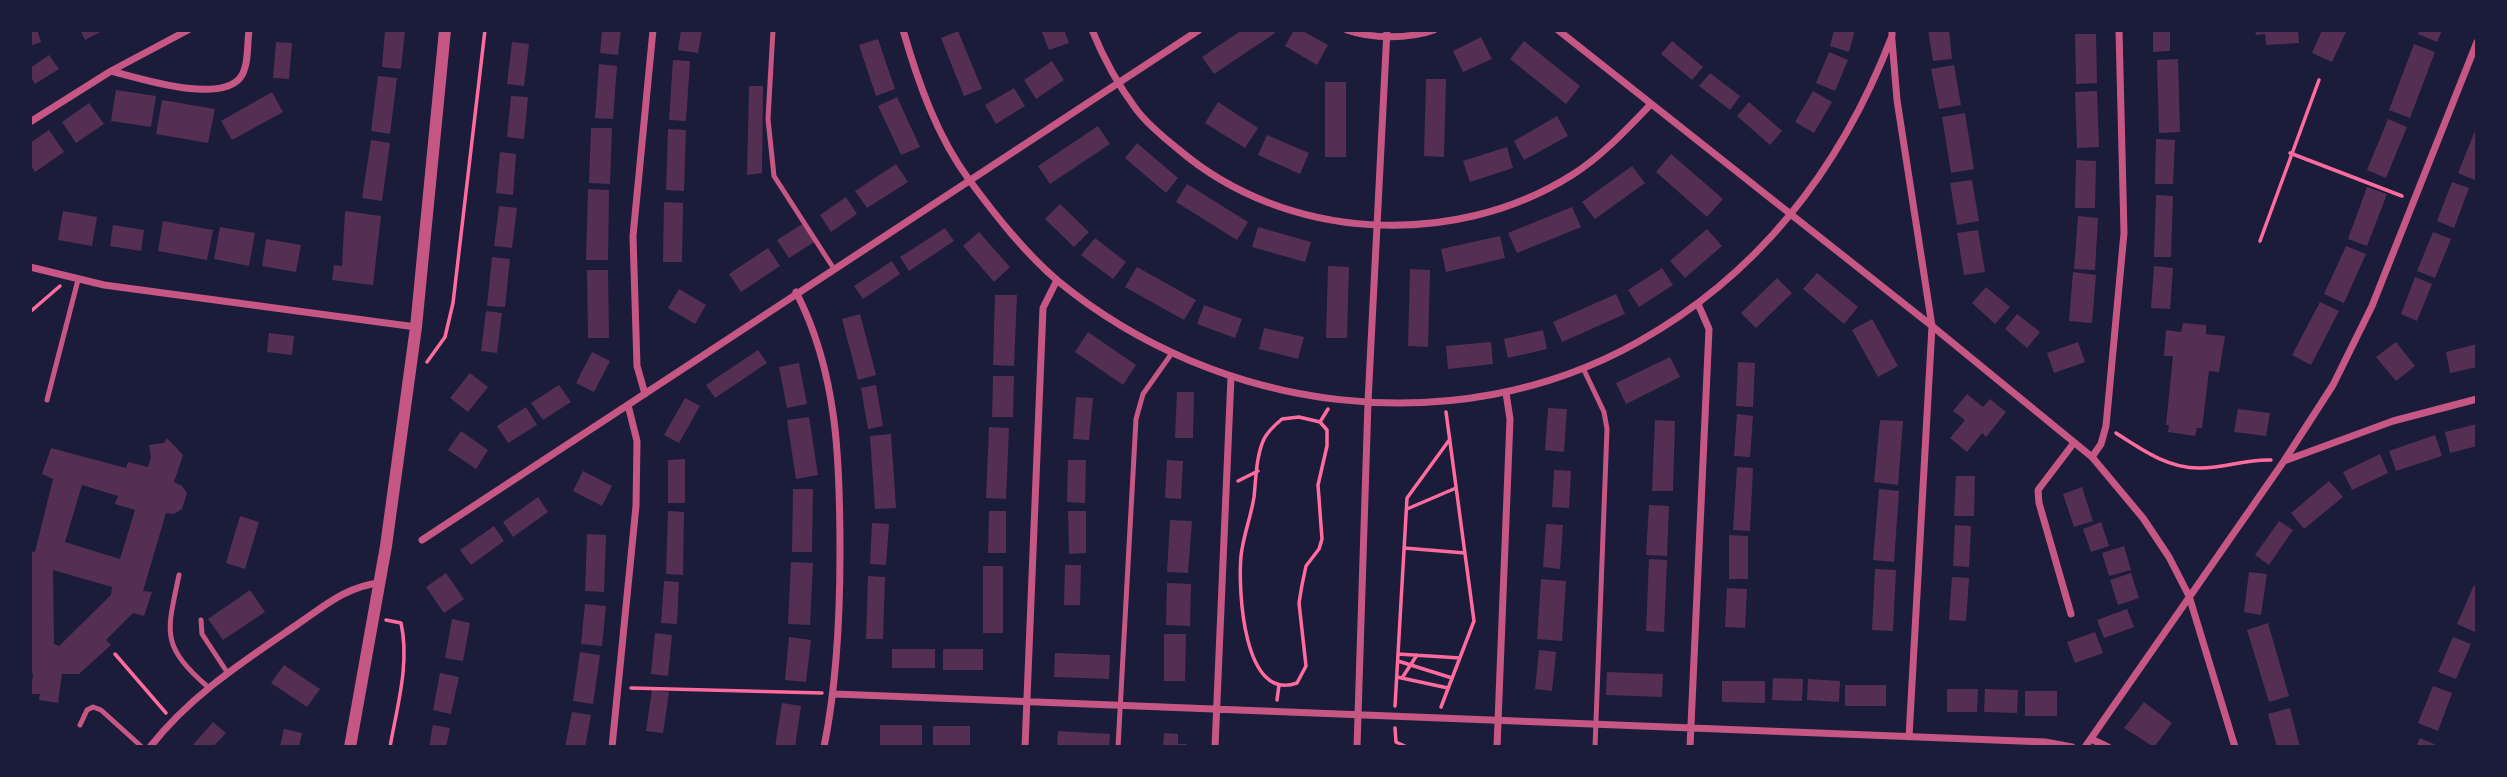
<!DOCTYPE html>
<style>
body{margin:0}
#map{position:relative;width:2507px;height:777px;overflow:hidden;background:#1b1b3a;font-family:Inter,sans-serif}
canvas{display:block}
.frame{position:absolute;inset:0;border:32px solid #1b1b3a;pointer-events:none}
</style>
<div id="map">
<canvas width="2507" height="777"></canvas>
<div class="frame"></div>
</div>
<script>
const ctx = document.querySelector('canvas').getContext('2d');
ctx.lineJoin = 'round';
function paint(path, color) { ctx.fillStyle = color; ctx.fill(path, 'evenodd'); }
function stroke(path, color, width, dash) { ctx.strokeStyle = color; ctx.lineWidth = width; ctx.lineCap = dash ? 'butt' : 'round'; ctx.setLineDash(dash || []); ctx.stroke(path); }
const building = new Path2D(`
 M30 30H37L41 42 30 46Z
 M80 30H104L85 40Z
 M385 30H405L401 69 382 67Z
 M602 30H621L618 55 600 53Z
 M681 30H702L698 53 678 50Z
 M1041 30H1064L1069 43 1049 50Z
 M1242 30H1273L1275 33 1214 74 1202 57Z
 M1294 30H1301L1328 45 1317 65 1285 46Z
 M1834 30H1855L1849 52 1830 46Z
 M1928 30H1949L1952 59 1933 61Z
 M2153 30H2170V51L2153 52Z
 M2255 30H2298L2299 43 2266 45 2265 34 2256 35Z
 M2322 30H2347L2332 62 2312 53Z
 M2420 30H2442L2437 42 2418 34Z
 M958 31 982 89 964 96 941 38Z
 M2075 34H2096L2097 83 2076 84Z
 M1481 37 1492 59 1463 72 1453 51Z
 M878 39 895 89 876 96 859 45Z
 M1524 41 1580 86 1566 104 1510 59Z
 M1672 41 1703 67 1692 80 1661 54Z
 M276 42 292 43 289 79 273 78Z
 M512 42 529 44 524 86 507 84Z
 M2414 44 2435 52 2410 118 2389 110Z
 M1829 52 1848 60 1835 91 1816 83Z
 M49 55 59 69 35 84 30 76V68Z
 M2178 59 2180 132 2159 133 2157 60Z
 M673 60 690 61 686 121 669 120Z
 M1052 61 1064 80 1036 99 1024 80Z
 M599 64 617 66 613 119 595 118Z
 M1954 65 1961 105 1939 109 1931 69Z
 M1710 73 1740 96 1730 110 1699 86Z
 M378 76 397 78 390 134 371 131Z
 M1426 79H1446L1444 157 1424 156Z
 M1325 82H1346V157H1325Z
 M749 86H763L762 173 747 175Z
 M1014 88 1025 106 996 124 985 105Z
 M116 90 156 96 151 127 111 121Z
 M1813 91 1832 102 1814 133 1795 122Z
 M2097 91 2099 147 2077 148 2075 92Z
 M272 92 283 112 232 140 221 121Z
 M511 96 528 97 524 139 507 137Z
 M897 97 920 147 901 155 878 106Z
 M162 100 215 109 208 143 156 134Z
 M1218 102 1258 128 1245 148 1205 123Z
 M1749 102 1782 131 1770 145 1737 116Z
 M89 103 104 124 76 143 62 122Z
 M1965 113 1974 169 1951 173 1942 117Z
 M1557 116 1568 136 1524 160 1514 141Z
 M2388 119 2407 127 2386 178 2367 170Z
 M1098 126 1110 144 1050 184 1038 166Z
 M2477 126V181L2458 173Z
 M591 128H612L610 184 589 183Z
 M668 129 686 130 684 191 666 190Z
 M49 130 64 152 35 172 30 165V143Z
 M1267 135 1309 153 1300 174 1258 155Z
 M2156 139 2175 140 2173 184H2155Z
 M371 140 390 143 382 201 362 198Z
 M1137 143 1178 178 1166 193 1125 158Z
 M1507 147 1513 168 1470 182 1463 161Z
 M500 152 516 154 513 195 496 193Z
 M1671 154 1723 199 1707 217 1656 172Z
 M2076 160 2096 161 2095 208H2075Z
 M896 164 908 182 867 208 855 191Z
 M1632 166 1645 183 1595 219 1582 202Z
 M1972 180 1979 221 1957 225 1950 183Z
 M2452 182 2469 188 2454 228 2437 221Z
 M1187 184 1248 222 1237 240 1176 202Z
 M2367 187 2387 194 2367 246 2348 239Z
 M588 189 609 190 608 260H586Z
 M2156 195 2173 196 2171 257H2154Z
 M846 197 857 214 831 232 820 215Z
 M664 202 683 203 682 262H663Z
 M1060 204 1089 232 1074 247 1045 219Z
 M499 206 517 208 512 248 494 246Z
 M1572 207 1581 227 1517 253 1508 233Z
 M63 211 97 217 92 246 58 240Z
 M345 211 381 216 373 285 332 280 334 265 342 266Z
 M2078 216 2098 218 2095 270 2074 269Z
 M163 221 213 230 207 260 158 251Z
 M804 223 816 241 789 258 777 240Z
 M113 225 144 230 141 251 110 246Z
 M220 227 255 233 249 266 214 259Z
 M1258 227 1311 242 1305 262 1252 247Z
 M945 228 954 241 909 271 900 257Z
 M1707 229 1722 246 1685 278 1670 261Z
 M1978 230 1985 272 1964 275 1957 233Z
 M979 232 1010 267 994 282 963 246Z
 M2433 232 2451 239 2435 278 2417 271Z
 M1500 236 1505 258 1446 272 1441 249Z
 M1095 238 1126 262 1113 279 1081 255Z
 M266 239 301 245 296 272 262 266Z
 M2346 246 2366 254 2344 303 2324 294Z
 M768 248 780 266 741 292 729 274Z
 M492 257 510 259 505 307 487 306Z
 M892 261 900 274 863 299 854 286Z
 M1328 266 1349 267 1347 338H1326Z
 M2154 266 2173 268 2170 309 2151 308Z
 M1137 267 1196 300 1184 320 1125 287Z
 M1662 268 1673 285 1639 307 1628 290Z
 M1410 269 1430 270 1428 347 1408 346Z
 M587 270H608L609 338H588Z
 M2073 272 2096 275 2092 323 2069 321Z
 M1817 273 1858 307 1844 324 1803 289Z
 M2415 277 2432 284 2417 321 2401 314Z
 M1777 278 1792 293 1756 328 1741 313Z
 M1986 287 2010 307 1995 324 1972 303Z
 M679 289 706 305 695 324 668 308Z
 M1616 294 1625 314 1562 342 1553 322Z
 M995 295H1017L1014 366 993 365Z
 M2320 302 2339 311 2311 365 2292 355Z
 M1204 305 1242 319 1235 338 1197 324Z
 M486 311 502 313 497 353 481 351Z
 M860 314 876 375 858 380 842 319Z
 M2017 314 2040 332 2027 348 2005 329Z
 M1872 319 1898 366 1878 377 1852 330Z
 M2183 323 2206 325V334L2225 336 2219 372 2209 371 2202 428H2197L2195 436 2168 432 2169 425H2166L2173 356H2164L2166 330 2181 332Z
 M1264 328 1304 337 1298 359 1259 349Z
 M1543 330 1547 349 1508 358 1504 339Z
 M1088 332 1136 365 1123 385 1075 352Z
 M269 333 294 336 292 355 267 352Z
 M1491 342 1493 364 1448 369 1446 346Z
 M2078 342 2085 362 2054 373 2047 353Z
 M2396 342 2415 366 2396 381 2376 357Z
 M2477 344V367L2450 373 2446 352Z
 M758 350 767 363 715 398 706 385Z
 M592 352 610 361 594 392 576 383Z
 M1670 357 1680 377 1626 404 1616 383Z
 M1738 362 1755 363 1753 407 1736 406Z
 M799 363 807 404 787 408 779 367Z
 M470 373 488 387 468 412 450 398Z
 M993 376H1014L1013 417H992Z
 M559 385 571 402 543 420 531 403Z
 M876 385 883 426 868 429 861 388Z
 M1177 392H1194L1193 438H1175Z
 M1967 394 1983 407 1990 399 2006 412 1986 437 1982 433 1967 452 1950 438 1965 420 1953 411Z
 M1076 397 1093 398 1089 440 1073 439Z
 M685 398 700 406 679 443 664 435Z
 M526 407 537 425 508 443 497 426Z
 M1548 408 1567 409 1564 452 1545 450Z
 M2238 409 2270 413 2266 436 2234 432Z
 M1737 414 1753 416 1750 457 1734 456Z
 M809 417 818 475 796 479 787 420Z
 M1655 420 1675 421 1673 491H1652Z
 M1880 420 1903 421 1898 485 1874 482Z
 M2477 424V446L2450 453 2445 432Z
 M989 427 1009 428 1006 499 986 498Z
 M461 431 488 450 476 469 448 450Z
 M891 434 896 508 875 509 870 436Z
 M2435 435 2442 456 2396 471 2389 451Z
 M167 438 183 455 174 482 182 486 187 493 182 509 174 514 166 513 143 591 152 592 144 616 133 613 106 640 111 645 79 674H62L58 703 39 700 40 694H31L33 673H30V551L35 552 53 479 42 474 51 448 126 468 128 462 148 467 151 457 149 445 164 443ZM82 485 118 496 115 504 135 510 120 559 65 542ZM53 570 112 587 111 595 59 646 54 644Z
 M2380 454 2388 473 2352 490 2343 472Z
 M685 459V503H668V460Z
 M1068 460H1086L1085 503 1067 502Z
 M1167 460 1183 461 1181 499 1165 498Z
 M1737 467 1753 468 1750 531 1733 530Z
 M1554 470 1571 471 1569 508 1552 507Z
 M583 471 612 486 602 506 573 491Z
 M1956 476H1975L1974 516H1954Z
 M2329 481 2343 497 2304 529 2291 513Z
 M2082 487 2093 521 2074 527 2063 494Z
 M793 489H813L812 552H792Z
 M1879 489 1899 491 1894 562 1873 560Z
 M538 497 548 512 513 537 503 522Z
 M1649 505 1669 506 1667 556 1646 555Z
 M668 511 684 512 683 575 666 574Z
 M989 511H1006V553H988Z
 M1068 511H1086V553L1069 554Z
 M240 516 259 522 245 569 226 563Z
 M1170 520 1192 521 1188 573 1167 572Z
 M2279 521 2293 530 2269 565 2255 555Z
 M2101 522 2109 546 2091 552 2083 529Z
 M872 523 889 524 886 565 870 564Z
 M1546 524 1563 525 1560 569 1543 567Z
 M1955 525 1971 526 1969 567 1953 566Z
 M494 526 504 541 471 565 460 550Z
 M587 534 606 535 604 592 585 591Z
 M1729 535 1748 536V579H1729Z
 M2124 546 2131 570 2109 576 2102 553Z
 M1649 559 1667 560 1664 632 1646 631Z
 M791 562 813 563 810 625 788 624Z
 M1065 565H1081L1080 605H1064Z
 M983 566H1003V633H983Z
 M1875 569 1896 570 1893 631 1872 630Z
 M2249 572 2267 574 2261 615 2244 612Z
 M446 573 464 599 444 613 426 587Z
 M2131 573 2139 598 2118 605 2110 580Z
 M868 576 885 577 883 639H866Z
 M1952 577 1969 578 1966 621 1949 620Z
 M1541 579 1566 581 1562 641 1537 639Z
 M664 581 679 582 677 624 661 623Z
 M1167 583 1191 584 1190 626 1166 625Z
 M2474 585 2477 586 2475 632 2457 624Z
 M1727 588 1747 589 1745 628 1725 627Z
 M250 590 265 612 223 640 208 619Z
 M585 604 606 606 602 646 581 644Z
 M2127 609 2134 627 2104 638 2097 620Z
 M452 619 470 623 463 661 445 658Z
 M2268 623 2289 696 2269 702 2247 630Z
 M2095 632 2103 653 2075 663 2067 642Z
 M655 633 672 635 668 676 651 674Z
 M1164 634H1186L1185 681H1164Z
 M789 637 811 640 806 682 785 680Z
 M2453 637 2471 644 2456 679 2438 672Z
 M892 649H935V668H892Z
 M943 649H983V670H943Z
 M1539 650 1556 652 1552 691 1535 689Z
 M580 652 600 655 593 704 573 701Z
 M1055 653 1110 655 1109 679 1054 677Z
 M284 665 320 689 307 707 271 683Z
 M1607 672 1663 674 1662 697 1606 695Z
 M440 673 459 677 451 714 433 710Z
 M1773 678 1803 679 1802 701 1772 700Z
 M1808 679 1840 681 1839 702 1807 700Z
 M1722 681H1765V703L1722 702Z
 M1845 685H1886V706H1845Z
 M2433 686 2452 693 2438 731 2418 723Z
 M1947 689H1978L1977 712H1947Z
 M1985 689 2018 690 2017 713 1984 712Z
 M652 690 669 692 663 733 646 731Z
 M2025 691H2057V716H2025Z
 M2144 702 2172 723 2154 747 2124 728Z
 M782 703 801 706 795 747H775Z
 M2290 708 2300 747H2277L2268 714Z
 M572 712 591 715 585 747H565Z
 M213 722 226 733 213 747H191Z
 M433 725 450 728 446 747H429Z
 M880 725H922V747H880Z
 M933 726H970V747H933Z
 M284 729 302 733 299 747H280Z
 M1058 731 1110 734 1109 747H1057Z
 M1164 733 1178 734V744H1187L1186 747H1163Z
 M2420 738 2441 747H2416Z`);
const path = new Path2D(`
 M2290 153 2402 196
 M2260 241 2319 80
 M30 312 60 286
 M427 362 445 337 453 303 485 30
 M1299 417 1320 422 1327 430V446L1318 485 1322 539 1319 549 1306 566 1302 585 1299 603 1306 666 1297 683C1243 703 1238 589 1241 556 1243 536 1251 517 1254 497 1256 479 1256 456 1264 439 1268 431 1276 424 1282 419Z
 M1320 422 1328 409
 M2116 433C2142 450 2169 469 2201 468 2225 468 2246 459 2271 460
 M1238 481 1258 471
 M1407 509 1456 488
 M1404 548 1465 553
 M386 620 401 623C410 663 397 707 390 747
 M115 654 166 713
 M1398 654 1460 658
 M1398 661 1452 678
 M1397 677 1448 688
 M1402 678 1417 655
 M631 688 822 693
 M1277 700 1279 685
 M1395 706 1407 498 1450 439
 M1441 707 1474 621 1446 412
 M1395 728 1396 742 1407 747`);
const service = new Path2D(`
 M773 30 768 119 774 176 834 269
 M1583 368 1604 412 1607 429 1595 747
 M47 400 78 280
 M179 575C167 633 160 645 208 687
 M201 620 202 634 227 672
 M80 725 87 710 93 707 101 710 142 747
 M1118 747 1136 419 1143 394 1172 353`);
const minor = new Path2D(`
 M903 30C918 82 937 137 970 181 996 216 1025 253 1058 281 1218 413 1455 445 1638 342 1761 273 1842 166 1892 36V30
 M1092 30C1103 57 1118 85 1136 109 1147 124 1163 137 1178 149 1285 241 1453 250 1572 175 1602 156 1627 129 1651 104
 M1347 30C1372 39 1409 39 1434 30
 M1558 30 1932 326 2092 457 2143 518 2169 557 2189 596 2235 747
 M1892 40 1897 100 1932 326 1909 737
 M111 71C139 78 218 104 240 78 249 67 247 44 249 30
 M30 122 111 71 188 30
 M30 267 104 285 416 327
 M796 292C838 373 840 462 840 552 840 618 837 683 824 747
 M645 394 637 366 633 236 653 30
 M2092 457 2101 444 2106 426 2124 233 2119 30
 M2284 461 2393 421 2477 399
 M422 540 1199 30
 M2071 614 2039 503 2038 490 2073 444
 M835 694 2045 742 2072 747
 M2091 739 2108 747
 M150 747C190 696 241 663 295 626 322 608 346 586 380 583
 M612 747 636 506 637 441 628 405
 M1025 747 1043 308 1057 280
 M1215 747 1231 377
 M1357 747 1368 402 1387 30
 M1497 747 1510 419 1506 393
 M1690 747 1709 329 1698 304
 M2085 747 2284 461 2333 385 2372 306 2477 42`);
const tertiary = new Path2D(`
 M350 747 386 546 416 327 445 30`);
paint(building, '#542f53');
stroke(path, '#ff6b9d', 3.5);
stroke(service, '#c65784', 5);
stroke(minor, '#c65784', 7);
stroke(tertiary, '#c65784', 12);
</script>
